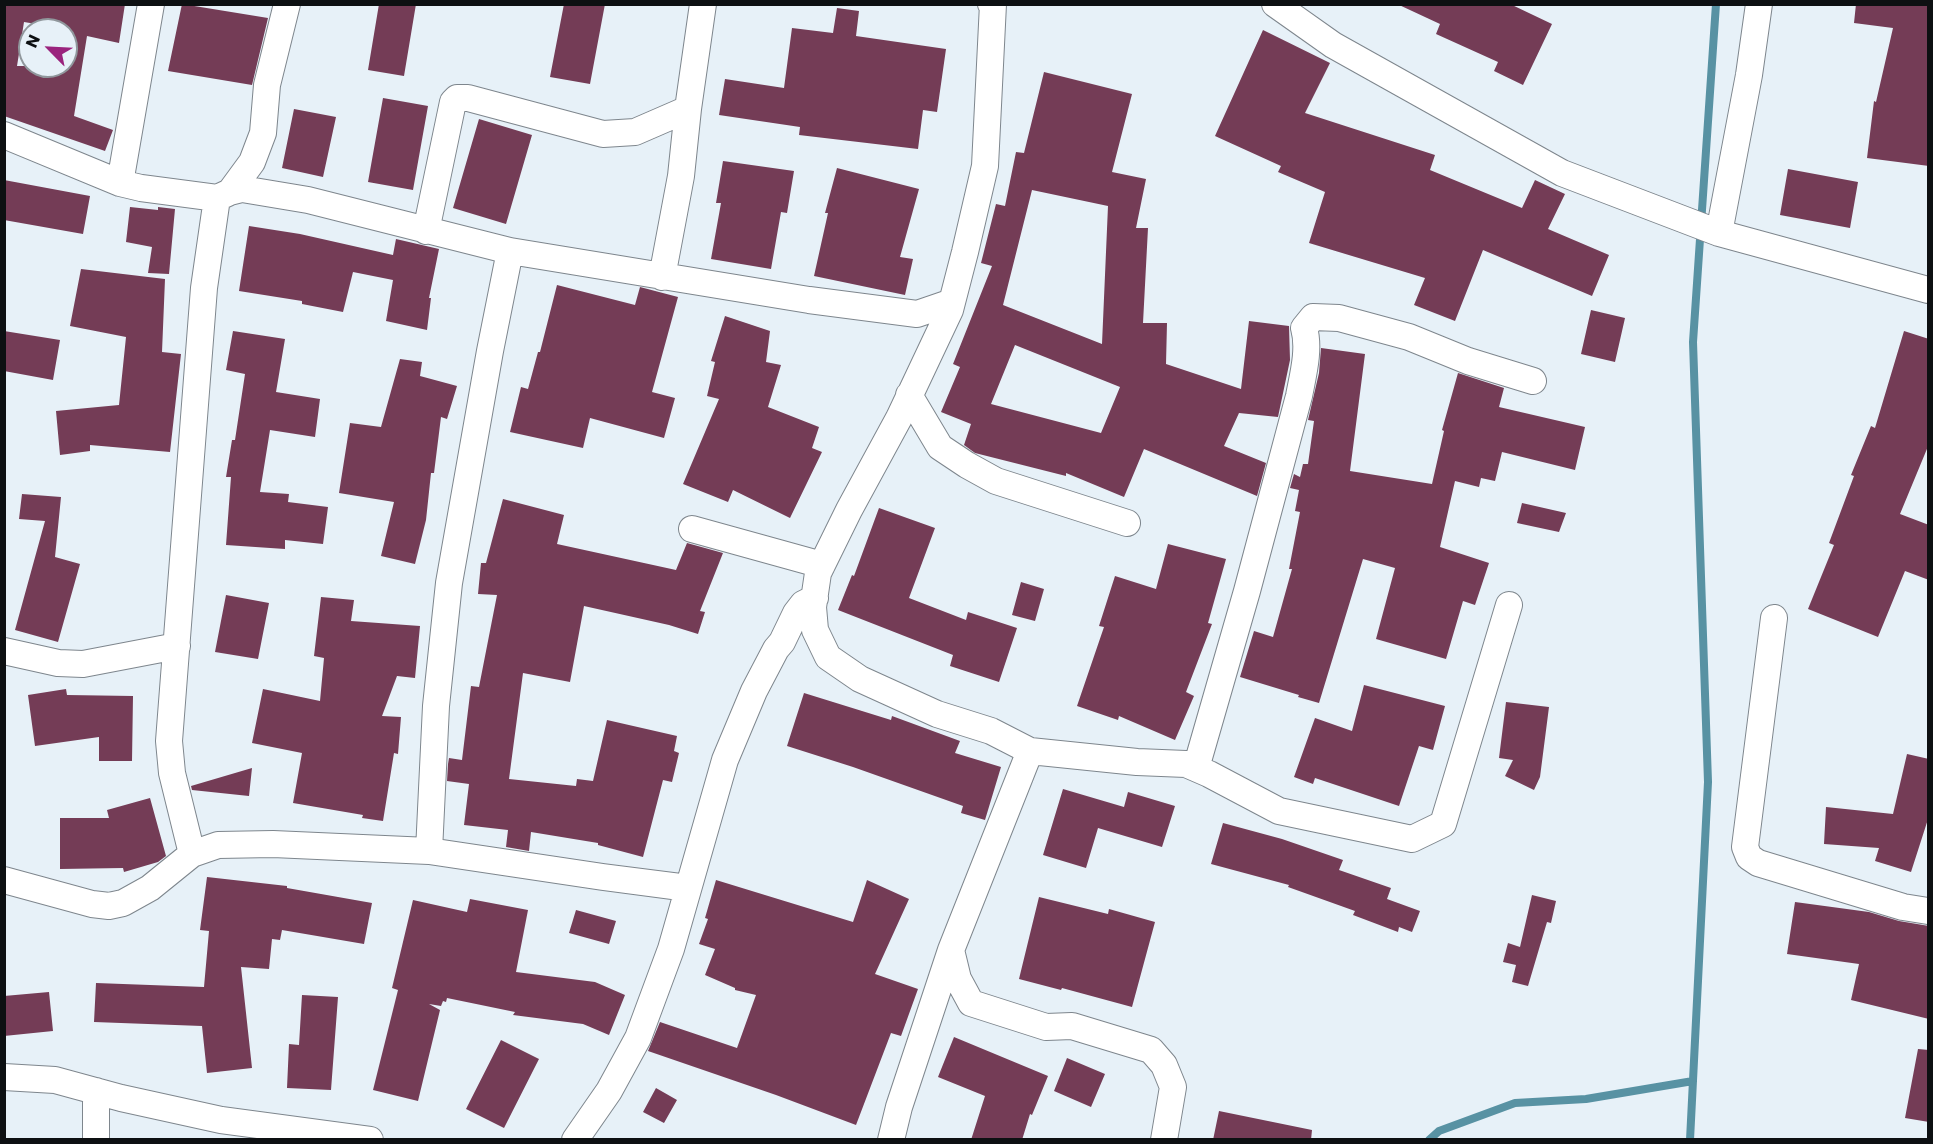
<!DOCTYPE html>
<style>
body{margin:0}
#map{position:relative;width:1933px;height:1144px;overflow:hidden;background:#e7f1f8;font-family:Poppins,sans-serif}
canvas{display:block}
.frame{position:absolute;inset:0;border:6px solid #0d1012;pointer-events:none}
.north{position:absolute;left:18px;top:18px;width:60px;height:60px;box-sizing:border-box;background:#e7f1f8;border:2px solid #90979c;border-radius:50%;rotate:294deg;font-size:16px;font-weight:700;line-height:24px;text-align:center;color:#0d1012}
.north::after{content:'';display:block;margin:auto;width:21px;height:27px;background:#9a237d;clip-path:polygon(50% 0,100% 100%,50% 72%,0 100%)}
</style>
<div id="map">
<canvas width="1933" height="1144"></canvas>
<div class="frame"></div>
<div class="north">N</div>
</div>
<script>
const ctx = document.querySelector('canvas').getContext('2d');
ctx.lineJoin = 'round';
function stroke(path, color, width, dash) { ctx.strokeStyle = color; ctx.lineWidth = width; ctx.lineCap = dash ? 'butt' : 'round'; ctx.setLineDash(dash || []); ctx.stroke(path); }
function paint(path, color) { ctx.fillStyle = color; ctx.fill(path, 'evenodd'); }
const stream = new Path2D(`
 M1429 1140 1439 1131 1515 1103 1586 1099 1693 1081
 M1690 1140 1708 782 1693 342 1716 4`);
const building = new Path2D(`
 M4 4H125L119 43 87 36 74 116 113 130 105 151 4 116ZM24 22 66 29V66H17Z
 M182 4 268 18 252 85 168 71Z
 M379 4H416L404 76 368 70Z
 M564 4H605L590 84 550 77Z
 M1397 4H1510L1552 24 1523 85 1494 71 1498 62 1436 34 1440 24Z
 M1856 4H1929V166L1867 158 1874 101 1876 102 1893 28 1854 23Z
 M837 8 859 11 856 36 946 49 937 112 923 110 918 149 799 135 800 127 719 115 725 79 784 88 792 28 833 33Z
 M1263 30 1330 63 1305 113 1435 155 1430 170 1522 208 1535 180 1565 194 1548 229 1609 255 1592 296 1483 250 1455 321 1414 305 1425 278 1309 243 1325 192 1278 172 1281 166 1215 136Z
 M1044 72 1132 94 1112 172 1146 179 1136 228H1148L1143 323H1167L1166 364 1241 389 1249 321 1289 326 1290 360 1278 417 1239 413 1224 446 1266 463 1257 496 1144 449 1124 497 1066 473V476L975 453 964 445 971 424 941 412 960 367 953 364 992 266 981 263 996 204 1005 206 1016 152 1024 153ZM1032 190 1108 206 1102 344 1003 305ZM1015 345 1120 387 1101 433 991 404Z
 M383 98 428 106 413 190 368 182Z
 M294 109 336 117 323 177 282 168Z
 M479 119 532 135 506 224 453 208Z
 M723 161 794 171 787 213 781 212 771 269 711 259 721 203H716Z
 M837 168 919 189 900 257 913 259 905 295 814 276 828 213H825Z
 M1788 169 1858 182 1850 228 1780 215Z
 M4 180 90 196 83 234 4 220Z
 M130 207 158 210V207L175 209 169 274 148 273 152 247 126 242Z
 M249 226 300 234 393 255 396 239 439 249 429 298H431L427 330 386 321 393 280 353 272 343 312 302 304V301L239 291Z
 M81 269 165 279 162 352 181 354 170 452 90 445V451L60 455 56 411 119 405 126 337 70 326Z
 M557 285 635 305 640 287 678 297 652 392 675 398 664 438 590 418 583 448 510 432 521 387 528 389 538 352H540Z
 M1591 310 1625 318 1615 362 1581 354Z
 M725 316 770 331 766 362 781 365 768 407 819 427 812 448 822 452 790 518 733 490 728 502 683 484 719 399 707 396 715 362 711 361Z
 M4 331 60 340 53 380 4 371Z
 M233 331 285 339 276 392 320 399 315 437 270 430 260 492 289 494 288 502 328 507 323 544 285 540V549L226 545 231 477H226L232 440H235L245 374 226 370Z
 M1904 331 1929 339V444L1900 514 1929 525V580L1905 571 1878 637 1808 609 1834 545 1829 543 1854 476 1851 475 1871 426 1875 428Z
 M1321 348 1365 354 1350 471 1432 484 1444 431 1442 430 1458 373 1504 388 1499 407 1585 427 1575 470 1502 452 1495 481 1481 478 1479 487 1455 481 1440 547 1489 563 1475 605 1463 601 1446 659 1376 639 1395 568 1363 559 1319 703 1298 697 1299 695 1240 677 1254 631 1273 637 1292 569H1289L1300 512 1295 511 1299 490 1290 488 1294 474 1300 477 1303 464H1308L1314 421 1308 420 1319 373Z
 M400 359 422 362 420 376 457 386 447 419 441 417 434 473H431L426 520 415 564 381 556 394 502 339 493 350 423 381 427Z
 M22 494 61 497 55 557 80 564 58 642 15 630 45 521 19 519Z
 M503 499 564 515 557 544 676 570 687 543 723 553 700 611 705 612 698 634 669 625 584 606 570 682 523 673 509 779 576 786 577 779 593 781 607 720 677 736 674 751 679 753 672 782 663 780 643 857 598 845V843L531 832 529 851 506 847 508 830 464 825 469 784 447 781 448 764 449 758 462 760 471 686 479 687 497 595 478 594 481 563H486Z
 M1522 503 1566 513 1559 532 1517 523Z
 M879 508 935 528 909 598 966 620 968 612 1017 628 999 682 950 666 953 655 838 610 852 575 854 576Z
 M1168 544 1226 559 1208 623 1212 624 1186 692 1194 696 1175 740 1119 716 1118 720 1077 706 1104 627 1099 626 1115 576 1156 589Z
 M1021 582 1044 589 1035 621 1012 615Z
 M226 595 269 603 258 659 215 652Z
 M321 597 354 600 351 621 420 626 415 678 397 676 382 716 401 717 398 754 394 753 383 821 362 818 363 815 293 803 302 753 252 743 263 689 320 701 324 658 314 656Z
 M1364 685 1445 706 1433 750 1419 746 1399 806 1315 778 1313 784 1294 777 1315 718 1352 731Z
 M66 689 67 695 133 696 132 761H99V737L35 746 28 695Z
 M804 693 891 720 892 716 960 741 955 753 1001 767 985 820 961 813 963 806 853 767 787 746Z
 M1506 702 1549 707 1540 777 1534 790 1505 776 1513 760 1499 758Z
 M1907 754 1929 759V816L1911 872 1875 861 1879 848 1824 844 1826 807 1893 814Z
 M252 768 249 796 192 790 191 786Z
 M1063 789 1124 807 1128 792 1175 806 1162 847 1098 828 1086 868 1043 855Z
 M150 798 166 856 158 862 124 872 123 868 60 869V818H109L107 810Z
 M1223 823 1282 839 1343 860 1339 870 1391 888 1387 899 1420 911 1412 932 1399 927 1398 932 1353 915 1355 911 1288 887 1289 885 1211 864Z
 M207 877 287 886V888L372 903 364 944 282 930 280 940 272 939 269 969 241 967 252 1068 207 1073 202 1026 94 1022 96 983 204 987 209 931 200 930Z
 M716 880 853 922 867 880 909 899 875 974 918 989 901 1036 891 1033 856 1125 776 1095 648 1051 660 1022 737 1048 756 995 735 990V988L705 975 715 949 699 944 708 919 705 918Z
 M1532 895 1556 901 1551 923 1547 922 1528 986 1512 982 1516 965 1503 962 1508 943 1520 947Z
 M1039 897 1108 914 1109 909 1155 922 1132 1007 1062 988 1061 990 1019 979Z
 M470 899 528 910 516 972 595 982 625 995 609 1035 583 1024 513 1015 515 1012 447 998 446 1002 443 1001 441 1006 429 1004 440 1010 418 1101 373 1090 398 990 392 988 413 900 467 912Z
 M1795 902 1869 912 1899 921 1929 926V1019L1851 1000 1859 964 1787 954Z
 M576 910 616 921 609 944 569 933Z
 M49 992 53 1031 4 1036V996Z
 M302 995 338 997 331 1090 287 1088 289 1044 299 1045Z
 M954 1037 1048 1076 1032 1115 1030 1114 1022 1140H971L985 1096 938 1077Z
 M501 1040 539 1059 504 1128 466 1109Z
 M1918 1049 1929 1050V1122L1905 1118Z
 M1067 1058 1105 1074 1091 1107 1054 1091Z
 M656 1088 677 1100 664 1123 643 1112Z
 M1219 1111 1312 1130 1311 1140H1213Z`);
const street = new Path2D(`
 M991 4H993L985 166 965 252 950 310 899 418 849 510 818 573 813 607 815 630 828 657 860 679 937 714 991 731 1030 751 1137 762 1186 764 1209 774 1279 811 1412 839 1443 824 1509 605
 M1275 4 1333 45 1562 173 1719 233 1928 290
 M4 135 120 183 141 188 217 198 230 192 242 189 308 200 510 251 809 300 917 314 952 302
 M120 183 151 4
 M230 192 252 162 263 133 267 85 287 4
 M426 231 453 102 457 98H468L603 134 635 132 688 109
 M1719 233 1749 75 1759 4
 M662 277 681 176 688 109 703 4
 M909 395 940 447 967 465 996 481 1127 523
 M692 529 822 565
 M1774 618 1745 847 1749 857 1758 863 1903 907 1928 911
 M4 651 58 663 83 664 177 646
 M1196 768 1247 591 1299 396C1303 375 1310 349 1304 328L1313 317 1339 318 1409 337 1468 361 1533 381
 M429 851 436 706 449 583 490 351 510 251
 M192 854 172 773 169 741 204 288 217 198
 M4 880 92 904 109 906 123 903 150 888 192 854 218 845 273 844 429 851 603 877 688 888
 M951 950 958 979 971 1003 1046 1027 1072 1026 1151 1050 1164 1065 1173 1087 1164 1140
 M4 1077 55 1080 121 1098 221 1120 370 1140
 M96 1140V1091
 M575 1140 609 1091 638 1038 671 949 725 760 754 691 776 649 782 642 796 613 803 604 815 598
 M891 1140 899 1107 951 950 1030 751`);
stroke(stream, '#5892a3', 8);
paint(building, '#743c56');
stroke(street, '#7e868d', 28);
stroke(street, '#fff', 26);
</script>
